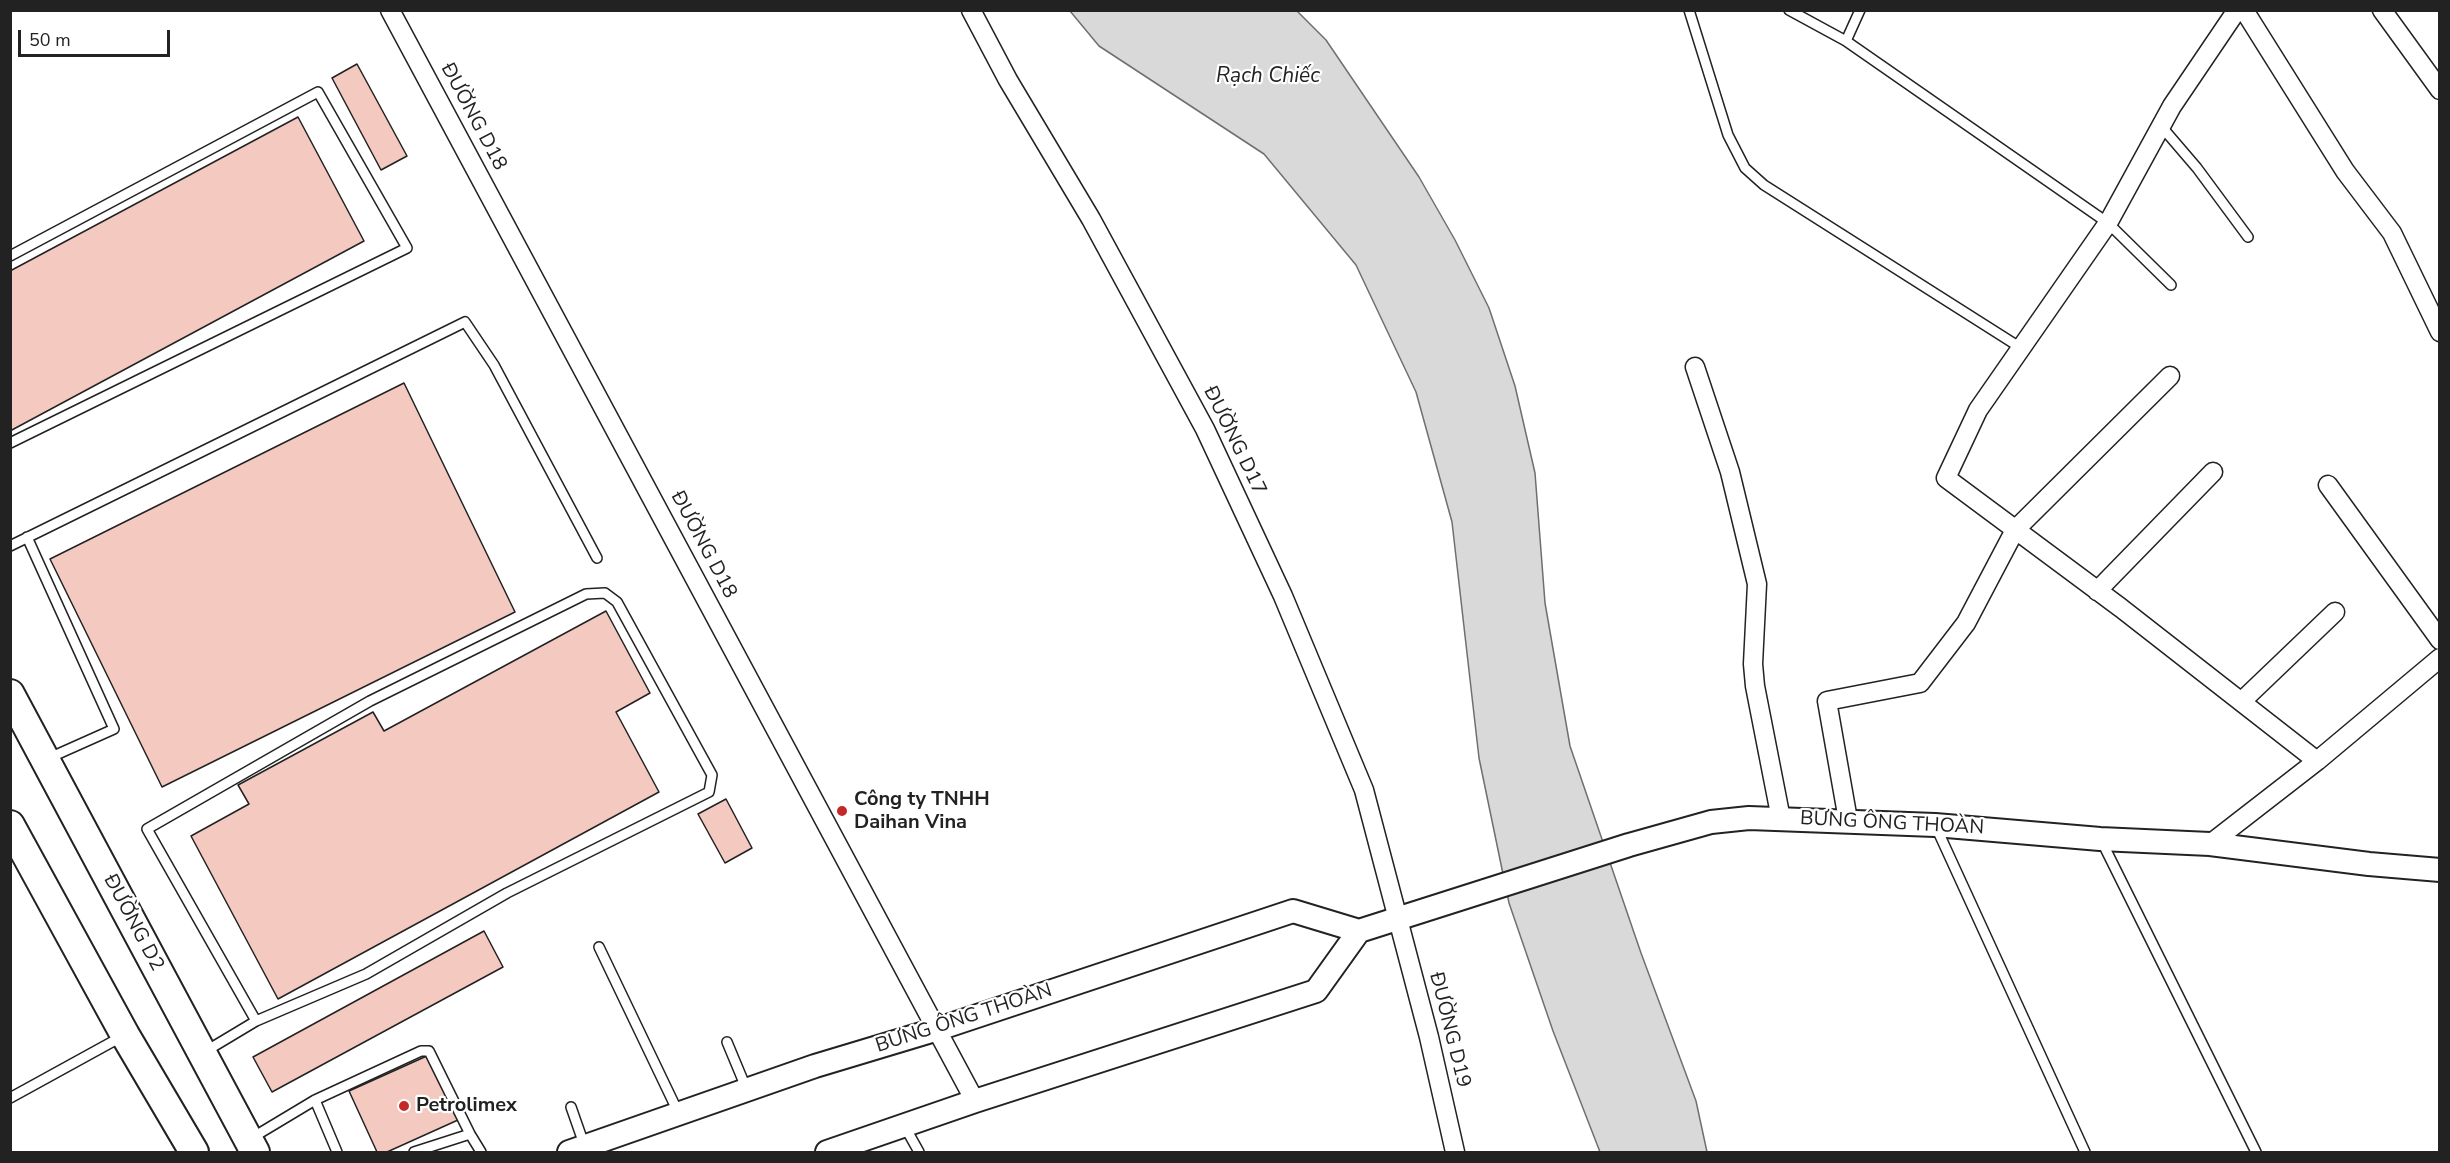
<!DOCTYPE html>
<meta charset="utf-8">
<style>
body{margin:0}
#map{position:relative;width:2450px;height:1163px;overflow:hidden;background:#fff;font-family:"Nunito Sans",sans-serif}
canvas{display:block}
.frame{position:absolute;inset:0;border:12px solid #222;pointer-events:none}
.scale{position:absolute;left:18px;top:30px;width:152px;height:27px;box-sizing:border-box;border:3px solid #222;border-top:0;padding-left:8px;font-size:18px;line-height:21px;white-space:nowrap;color:#222;-webkit-text-stroke:4px #fff;paint-order:stroke}
</style>
<div id="map">
<canvas width="2450" height="1163"></canvas>
<div class="frame"></div>
<div class="scale">50 m</div>
</div>
<script>
const ctx = document.querySelector('canvas').getContext('2d');
ctx.lineJoin = 'round';
function paint(path, color) { ctx.fillStyle = color; ctx.fill(path, 'evenodd'); }
function stroke(path, color, width, dash) { ctx.strokeStyle = color; ctx.lineWidth = width; ctx.lineCap = dash ? 'butt' : 'round'; ctx.setLineDash(dash || []); ctx.stroke(path); }
function write(font, color, halo, rows, align = 'center') {
  ctx.font = font + ' "Nunito Sans",sans-serif'; ctx.lineWidth = 4.5; ctx.setLineDash([]); ctx.textBaseline = 'middle'; ctx.strokeStyle = halo; ctx.fillStyle = color; for (const [text, x, y, turn = 0] of rows) {
    ctx.save(); ctx.translate(x, y); ctx.rotate((+turn || 0) * Math.PI / 180); ctx.textAlign = isNaN(turn) ? turn : align; if (halo) ctx.strokeText(text, 0, 0); ctx.fillText(text, 0, 0); ctx.restore();
  }
}
const water = new Path2D(`
 M1070 11H1297L1326 40 1419 177 1455 240 1489 308 1515 386 1535 473 1545 603 1570 746 1641 953 1696 1101 1707 1152H1600L1553 1031 1509 903 1479 758 1452 522 1416 392 1356 265 1264 154 1099 46Z`);
const building = new Path2D(`
 M357 64 407 156 381 170 332 78Z
 M298 117 364 241 10 431V271Z
 M404 383 515 612 162 787 50 559Z
 M606 611 650 693 616 712 659 792 278 999 191 836 249 804 238 785 373 712 384 731Z
 M726 799 752 848 725 863 698 814Z
 M484 931 503 967 272 1092 253 1057Z
 M429 1055 458 1120 387 1152H377L349 1091Z`);
const service = new Path2D(`
 M1689 10 1728 135 1745 168 1764 185 2021 348
 M1789 10 1846 41
 M1860 10 1846 41 2108 223 2171 285
 M2161 126 2197 168 2248 237
 M10 256 318 92 407 248 10 443
 M27 537 114 729 49 758
 M10 546 465 322 494 365 597 558
 M605 593 617 602 712 775 709 792 507 893 366 974 256 1021 147 829 370 701 586 594Z
 M1936 827 2085 1152
 M2101 840 2256 1152
 M599 947 679 1114
 M727 1042 747 1090
 M206 1051 256 1021
 M10 1098 121 1037
 M315 1100 337 1152
 M571 1107 585 1147
 M905 1127 919 1152
 M250 1139 315 1100 421 1051H429L470 1134 481 1152
 M414 1152 470 1134`);
const minor = new Path2D(`
 M390 10 975 1101
 M971 10 1008 80 1091 219 1205 429 1283 596 1364 790 1429 1037 1455 1152
 M2237 10 2172 106 2108 223 1978 410 1946 478 2121 608 2317 761
 M2244 10 2345 171 2392 233 2440 332
 M2382 10 2440 90
 M1695 367 1730 472 1757 584 1753 664 1755 686 1781 819
 M2328 485 2440 640
 M2097 591 2213 472
 M2242 701 2335 612
 M1848 820 1827 701 1920 683 1966 623 2015 530 2170 376
 M2210 844 2317 761 2440 658`);
const tertiary = new Path2D(`
 M569 1152 815 1066 938 1029 1293 911 1359 931
 M827 1152 975 1101 1316 991 1359 931 1629 845 1711 822 1749 818 1935 825 2100 839 2210 844 2369 864 2440 870`);
const primary = new Path2D(`
 M10 694 255 1152
 M10 825 125 1035 194 1152`);
const markers = [
 [842,811,6,"#c62828"],
 [404,1106,6,"#c62828"]
];
const streetNames = [
 ["ĐƯỜNG D18",473,117,62],
 ["ĐƯỜNG D17",1234,441,64],
 ["ĐƯỜNG D18",703,545,62],
 ["BƯNG ÔNG THOÀN",1892,824,3],
 ["ĐƯỜNG D2",133,923,62],
 ["BƯNG ÔNG THOÀN",964,1019,-18],
 ["ĐƯỜNG D19",1449,1030,76]
];
const poiNames = [
 ["Công ty TNHH",854,800],
 ["Daihan Vina",854,823],
 ["Petrolimex",416,1106]
];
const waterNames = [
 ["Rạch Chiếc",1268,77]
];
paint(water, '#d9d9d9');
stroke(water, '#6f6f6f', 1.5);
paint(building, '#f3c9c0');
stroke(building, '#222', 1.5);
stroke(service, '#222', 12);
stroke(minor, '#222', 21);
stroke(tertiary, '#222', 26);
stroke(primary, '#222', 32);
stroke(service, '#fff', 9);
stroke(minor, '#fff', 18);
stroke(tertiary, '#fff', 22);
stroke(primary, '#fff', 28);
for (const [x, y, r, color] of markers) { const dot = new Path2D(); dot.arc(x, y, r, 0, 2 * Math.PI); ctx.fillStyle = color; ctx.fill(dot); stroke(dot, '#fff', 2); }
write('20px', '#222', '#fff', streetNames);
write('bold 20px', '#222', '#fff', poiNames, 'left');
write('italic 21px', '#222', '#fff', waterNames);
</script>
